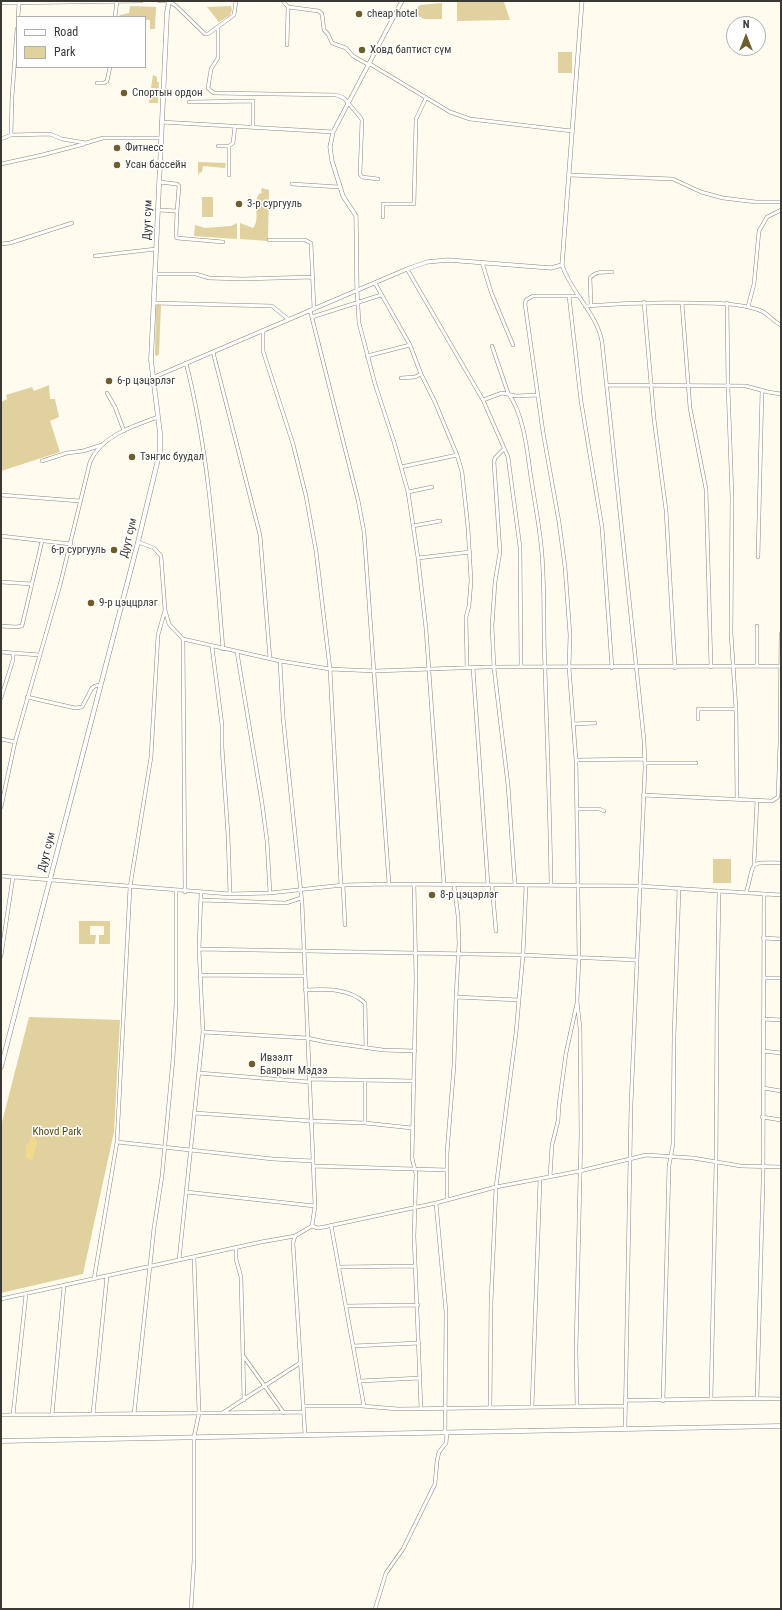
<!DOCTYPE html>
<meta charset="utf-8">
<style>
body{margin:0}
#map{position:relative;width:782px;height:1610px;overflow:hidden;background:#fffbef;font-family:"Roboto Condensed",sans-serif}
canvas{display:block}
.frame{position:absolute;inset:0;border:2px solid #3a3933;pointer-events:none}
.legend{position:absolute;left:16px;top:16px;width:130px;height:52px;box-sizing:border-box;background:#fff;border:1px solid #b0b0ad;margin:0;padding:5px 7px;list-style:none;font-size:12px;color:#3a3933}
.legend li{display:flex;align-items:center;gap:8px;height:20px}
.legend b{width:20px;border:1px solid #b0b0ad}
.north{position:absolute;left:726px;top:16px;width:40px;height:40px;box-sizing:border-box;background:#fff;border:1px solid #b0b0ad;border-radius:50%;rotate:0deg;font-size:11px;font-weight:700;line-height:16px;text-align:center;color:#3a3933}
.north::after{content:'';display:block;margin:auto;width:14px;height:18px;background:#6d5e2c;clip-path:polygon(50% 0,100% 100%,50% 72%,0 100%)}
</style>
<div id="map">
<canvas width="782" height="1610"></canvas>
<div class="frame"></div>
<ul class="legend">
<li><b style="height:5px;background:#fff"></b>Road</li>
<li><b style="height:11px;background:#e0d19f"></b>Park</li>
</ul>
<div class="north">N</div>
</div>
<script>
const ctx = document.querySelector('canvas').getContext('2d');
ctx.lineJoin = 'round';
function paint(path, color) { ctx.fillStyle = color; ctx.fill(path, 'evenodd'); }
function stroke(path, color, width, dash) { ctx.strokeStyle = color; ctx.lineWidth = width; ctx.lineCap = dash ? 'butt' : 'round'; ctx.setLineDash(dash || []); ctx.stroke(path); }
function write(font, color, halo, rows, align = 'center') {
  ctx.font = font + ' "Roboto Condensed",sans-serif'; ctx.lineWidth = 3; ctx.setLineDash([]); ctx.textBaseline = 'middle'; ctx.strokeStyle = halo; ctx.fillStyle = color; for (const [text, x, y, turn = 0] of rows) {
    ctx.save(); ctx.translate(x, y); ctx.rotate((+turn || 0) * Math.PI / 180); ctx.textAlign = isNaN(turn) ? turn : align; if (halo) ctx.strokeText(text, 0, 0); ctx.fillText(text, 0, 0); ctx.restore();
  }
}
const green = new Path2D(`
 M457 2H504L510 20 457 21Z
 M442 3V19H424L417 15V8L420 5Z
 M130 6 156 7 155 29H150V20H145V17H119L120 15 129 13Z
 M231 6 232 10 230 15 219 22 207 7Z
 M558 52H572V73H558Z
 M153 75 157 77V82H159L158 103H149V97H155V88H151Z
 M198 162 226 163 225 168 203 166 202 172 199 173 198 176Z
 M262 188 269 190 268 241 240 239V223L253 228C261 219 252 204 259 194L262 193 261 190Z
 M202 197H213V217H202Z
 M237 223V239L194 236 195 225 205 228 231 226Z
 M156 305H161L159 354 157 356 155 355Z
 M49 385 50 399H55L59 417 50 421 60 452 1 471V402L7 399 6 395 32 387 34 391Z
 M713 859H731V883H713Z
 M79 921H110V944H99V935H104V926H90V935H96L95 944H79Z
 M29 1017 120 1020 114 1132 83 1274 1 1293V1126Z`);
const water = new Path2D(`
 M34 1136 37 1142C36 1146 34 1157 32 1160H30L26 1157V1146L30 1141V1137Z`);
const minor = new Path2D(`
 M159 1H169L176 6 205 34H208L234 15 236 1
 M283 1 288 7 319 11 322 14 324 30 328 34 332 43 346 48 353 56 369 65
 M1 3 141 1
 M18 17 19 3
 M115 17 117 1
 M218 27V58L211 69 208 88 211 91 214 93 336 95 344 98 360 117 362 120 360 174 362 177 378 179
 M287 45 288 7
 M370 64 450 112 470 119 572 131
 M97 83H104L107 81 110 67
 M189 102 253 101V128
 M161 122 333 132
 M11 135 12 97 17 29
 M1 139 11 135 50 134 62 139 86 143 103 138H160
 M218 146H229L233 143 235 126
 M1 164 42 155 84 144
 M229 175V146
 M569 175 673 179 701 192 723 198 756 202H781
 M292 184 339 187
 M158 210 177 211 179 186 177 184 159 182
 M177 211 176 236 177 238 223 242
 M383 217V204H414L416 119 426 98
 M269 240H305L311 243 314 309
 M1 244 10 243 72 223
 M95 256 156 249
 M482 262 491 292 513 345
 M562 265C571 293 597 313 602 342L644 740 645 767 631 1105 625 1429
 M407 269 483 400 508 457 520 547 521 667
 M155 274H196L209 278 243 279 312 277
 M375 283 410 345 421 374 435 402 457 455 462 472 468 528 471 581 469 606 466 617 467 668
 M357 290 359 323 375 384 394 442 408 492 418 558 426 629 444 884
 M569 296 581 401 602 527 612 668
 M644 302 654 419 666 510 675 668
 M154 303 272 306 288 319
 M682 303 690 408 706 489 711 667
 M727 303 728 386 732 497 731 633 736 709 737 799
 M591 305 590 278C595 271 604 272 612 272
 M585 306C622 303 658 302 695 303 716 303 738 303 759 310 768 313 772 321 781 325
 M748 307 754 284 759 231 767 217 781 210
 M310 310 358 500 364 532 389 884
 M312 317 381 295
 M263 331V351L293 444 306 496 316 551 330 669 341 886
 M492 346 508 393C523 413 527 448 530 471 534 499 540 527 542 555 545 592 543 630 545 667 547 740 550 812 551 885
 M213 352 260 535 270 659
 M367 356 410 345
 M186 363C210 457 215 553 223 649
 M401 378 415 377 421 374
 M607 385 746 386 768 392 781 394
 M107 393 115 407 124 431
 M483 400 502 393 516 396 538 395
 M504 449 495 458 494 462 500 552 495 582 492 626 494 668 508 785 515 885
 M42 461 67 453 83 451 102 445
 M401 467 457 455
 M408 492 432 487
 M1 495 80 501
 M413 526 440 521
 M1 536 71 544
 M758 557 762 390
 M418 558 470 552
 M1 582 32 584
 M165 610 169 624 183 639 280 661 330 669 375 671 486 667 781 666
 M1 626 16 627 22 626 42 541
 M183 639 185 892
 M212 647 222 725V747L228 835 230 894
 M1 652 39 655
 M237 652 262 803 267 841 270 893
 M280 661 283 717 302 903 315 1206 312 1226
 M757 666V626
 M473 668 488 885
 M27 697 75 708 82 707 92 688 95 686 100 685
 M1 698 13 660V653
 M698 719V709H736
 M573 724 595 723
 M1 739 15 742
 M576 760 645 759
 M645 763H696
 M643 795 772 801 778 797 780 742 781 634
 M1 807 15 742 60 585 90 462C101 436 133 426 158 417
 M577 809H599L604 811
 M754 864 757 800
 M1 876 230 894 270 893 343 885 389 884 639 886 781 895
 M414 884 416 978 412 1158 416 1174 414 1236 421 1409
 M343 885 345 925
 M492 885 496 931
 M746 893C756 862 745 862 781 863
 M201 900 286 903 301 898
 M763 938 781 939
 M199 949 523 955 636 960
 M1 956 13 877
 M200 975 304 976
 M764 978H781
 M305 990C326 989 349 988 365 1003L366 1048
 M456 997 519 1000
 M764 1019 781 1020
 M203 1032 307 1038 326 1042 383 1050 415 1051
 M763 1051 781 1053
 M199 1073 309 1082
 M309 1079 414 1081
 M365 1080V1123
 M763 1088 781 1091
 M195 1113 311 1121 365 1123 412 1128
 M762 1117 781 1120
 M117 1142 273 1159 313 1161
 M313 1166 447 1170
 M550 1177 552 1145 558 1121 559 1105 566 1053 577 1003
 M186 1192 315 1206
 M447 1200V1153L454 1065 456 997 459 943 458 916 454 885
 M436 1203 446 1312 445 1433
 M331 1225 364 1406
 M295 1236 293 1243 305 1435
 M236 1247V1259L241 1277 244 1400
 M179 1260 203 1032 199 949 201 893
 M339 1267 415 1266
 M94 1279 117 1142 130 887 151 757 158 635 165 610 161 556 154 548 138 542
 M1 1299 261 1242 295 1236 312 1226 318 1228 324 1227 436 1203 496 1187 580 1171 646 1155 693 1158 741 1166 781 1167
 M346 1306 418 1305
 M353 1346 419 1343
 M244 1357 284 1413
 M360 1381 420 1378
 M711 1398 716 1163 717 1008 719 891
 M757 1398 763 1182 764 894
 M625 1400C677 1401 729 1397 781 1399
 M663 1401 669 1166 673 1144 674 1037 679 888
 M303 1406H362L398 1409 625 1406
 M577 1406 576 1350 581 1134 580 1028 577 1001 579 958 576 760 569 667 570 635 565 567 559 522 543 432 525 304 526 300 533 296H579
 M532 1407 540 1179
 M490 1408 491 1303 496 1187 516 1033 523 955 526 885
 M224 1412 300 1363
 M93 1414 107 1276
 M134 1414 154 1228 162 1176 173 1059 176 1004V891
 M1 1415 303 1412
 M13 1415 26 1294
 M52 1415 64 1286
 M191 1609 194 1560V1437L199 1413 194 1257
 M375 1609 386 1573 403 1549 435 1484 437 1461 439 1452 446 1443 447 1433`);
const tertiary = new Path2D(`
 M357 290 356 216 343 196 332 161 330 147 333 132 402 1
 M152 378 407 269 427 262 448 260 551 268 562 265 582 1`);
const secondary = new Path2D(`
 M1 1067 138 542 160 451V433L151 360 167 13 169 1
 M1 1441 781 1426`);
const markers = [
 [359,14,4,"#6d5e2c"],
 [362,50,4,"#6d5e2c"],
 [124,93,4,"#6d5e2c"],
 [117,148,4,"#6d5e2c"],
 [117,165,4,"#6d5e2c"],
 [239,204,4,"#6d5e2c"],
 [109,381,4,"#6d5e2c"],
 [132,457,4,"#6d5e2c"],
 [114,550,4,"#6d5e2c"],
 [91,603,4,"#6d5e2c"],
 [432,895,4,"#6d5e2c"],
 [252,1064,4,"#6d5e2c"]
];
const poiNames = [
 ["cheap hotel",367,14],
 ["Ховд баптист сүм",370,50],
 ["Спортын ордон",132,93],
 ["Фитнесс",125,148],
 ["Усан бассейн",125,165],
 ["3-р сургууль",247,204],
 ["6-р цэцэрлэг",117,381],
 ["Тэнгис буудал",140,457],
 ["6-р сургууль",106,550,"right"],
 ["9-р цэццрлэг",99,603],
 ["8-р цэцэрлэг",440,895],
 ["Ивээлт",260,1058],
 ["Баярын Мэдээ",260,1071]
];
const streetNames = [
 ["Дуут сум",148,220,-88],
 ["Дуут сум",129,538,-76],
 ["Дуут сум",47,852,-75]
];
const parkNames = [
 ["Khovd Park",57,1132]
];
paint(green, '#e0d19f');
paint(water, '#f0d98c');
stroke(minor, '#8a8679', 4);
stroke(tertiary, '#8a8679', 4.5);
stroke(secondary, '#8a8679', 5);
stroke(minor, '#fff', 3);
stroke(tertiary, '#fff', 3.5);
stroke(secondary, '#fff', 4);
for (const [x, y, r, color] of markers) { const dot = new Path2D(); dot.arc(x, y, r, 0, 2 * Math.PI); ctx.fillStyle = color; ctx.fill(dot); stroke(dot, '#fff', 1.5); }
write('11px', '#3a3933', '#fff', poiNames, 'left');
write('11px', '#3a3933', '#fff', streetNames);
write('11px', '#58480b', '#fff', parkNames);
</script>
